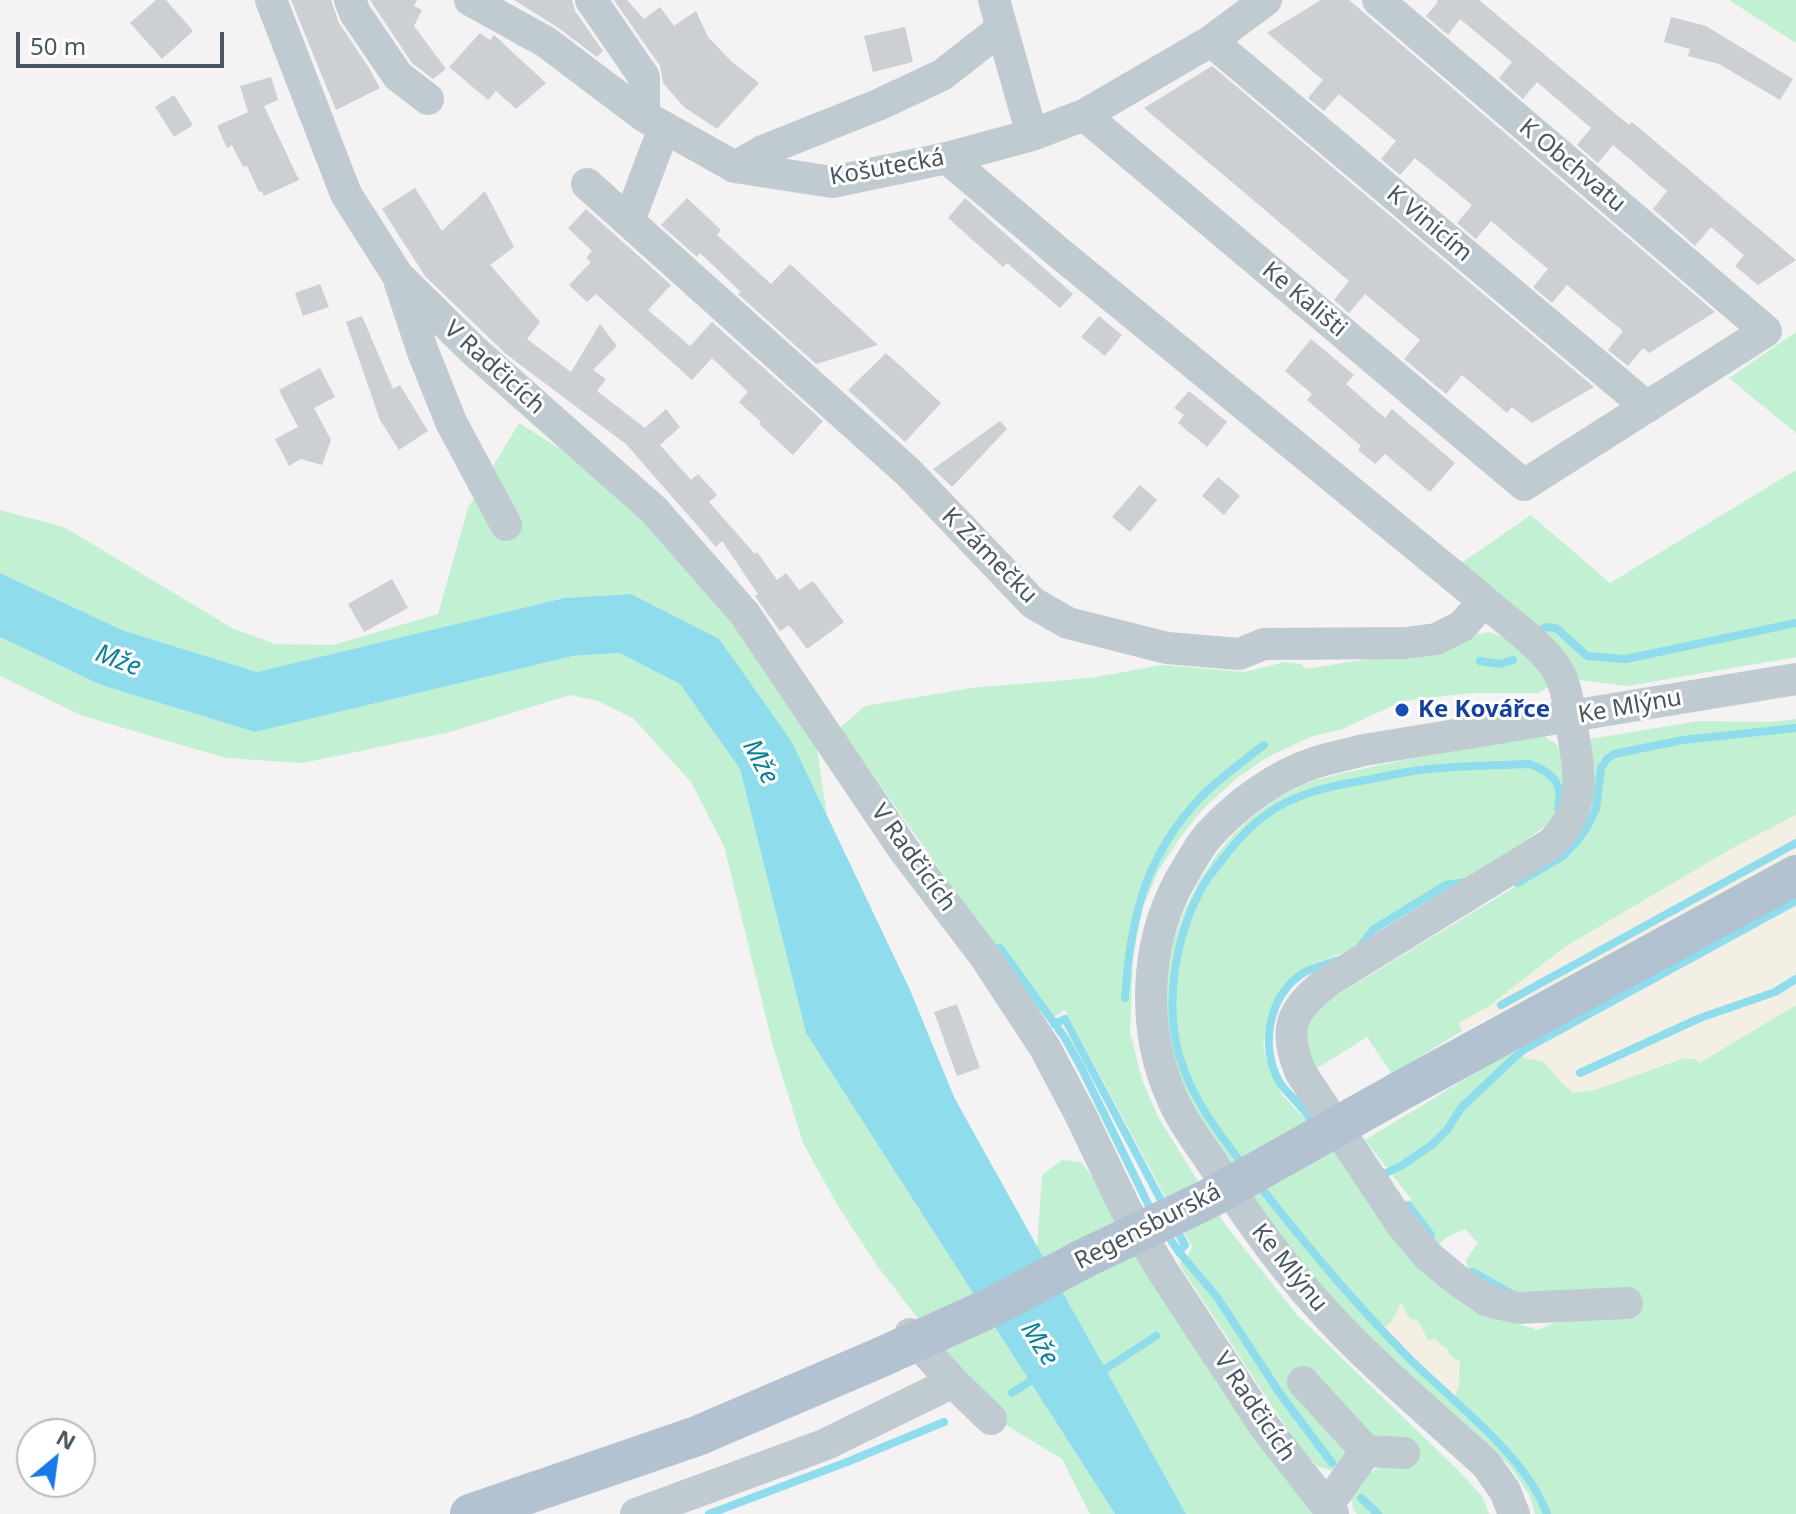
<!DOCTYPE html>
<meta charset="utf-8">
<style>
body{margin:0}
#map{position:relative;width:1796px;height:1514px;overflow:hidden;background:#f4f2f2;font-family:"Noto Sans",sans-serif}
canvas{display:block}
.north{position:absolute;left:16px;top:1418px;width:80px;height:80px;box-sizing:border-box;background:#fff;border:2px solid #b6bbbf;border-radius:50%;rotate:29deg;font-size:22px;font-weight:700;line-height:32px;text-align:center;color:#495660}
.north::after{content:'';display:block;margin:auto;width:28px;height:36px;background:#1979e7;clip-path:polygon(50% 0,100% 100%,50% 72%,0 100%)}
.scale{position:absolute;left:16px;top:32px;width:208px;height:36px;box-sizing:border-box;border:4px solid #495660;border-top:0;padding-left:10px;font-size:24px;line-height:28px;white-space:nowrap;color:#495660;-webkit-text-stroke:6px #fff;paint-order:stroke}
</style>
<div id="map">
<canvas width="1796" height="1514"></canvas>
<div class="north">N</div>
<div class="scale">50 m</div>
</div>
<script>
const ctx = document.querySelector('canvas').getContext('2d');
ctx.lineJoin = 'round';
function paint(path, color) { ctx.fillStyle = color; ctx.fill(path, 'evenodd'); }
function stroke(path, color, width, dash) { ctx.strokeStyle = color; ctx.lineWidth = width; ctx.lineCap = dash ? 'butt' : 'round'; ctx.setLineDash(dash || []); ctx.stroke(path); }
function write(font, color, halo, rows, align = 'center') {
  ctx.font = font + ' "Noto Sans",sans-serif'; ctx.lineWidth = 6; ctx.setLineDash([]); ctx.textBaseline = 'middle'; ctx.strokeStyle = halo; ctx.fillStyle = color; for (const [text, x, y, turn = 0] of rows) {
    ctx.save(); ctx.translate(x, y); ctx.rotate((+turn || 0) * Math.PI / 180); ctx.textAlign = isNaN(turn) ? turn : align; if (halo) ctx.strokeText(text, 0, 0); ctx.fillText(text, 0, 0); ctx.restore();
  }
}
const green = new Path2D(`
 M1730 0H1796V43L1729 0Z
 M1796 332V433L1729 378Z
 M519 423 653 508 817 749 827 815 792 742 631 594 564 598 257 672 122 630 0 573V510L64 527 232 628 275 644 333 645 438 614 468 508Z
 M1796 470V657L1628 686 1578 680 1457 566 1531 515 1610 583Z
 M1489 632 1509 639 1542 672 1548 687 1538 693H1470L1403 701 1342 729 1313 736 1271 755 1238 777 1202 810 1179 839 1158 872 1143 907 1133 956 1130 1032 1142 1080 1158 1117 1224 1223 1297 1315 1457 1469 1482 1496 1489 1514H1357L1353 1509 1351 1497 1369 1473 1385 1465 1348 1453 1343 1467 1332 1471 1317 1466 1299 1447 1179 1264 1188 1255 1192 1247 1065 1010 1047 1021 840 728 865 706 971 688 1091 678 1161 665 1245 672 1285 662 1301 664 1306 669 1417 651 1465 637Z
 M0 637 101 685 255 732 573 656 619 653 680 684 740 769 806 1033 1115 1514H1090L1062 1459 996 1419 878 1267 838 1206 803 1143 773 1046 724 846 691 782 633 718 598 701 570 695 450 732 303 763 226 758 83 716 0 676Z
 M1796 719V815L1733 848 1565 947 1488 1007 1459 1023 1462 1031 1392 1074 1367 1037 1316 1069C1313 1062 1307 1053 1306 1045 1305 1024 1319 1009 1334 997L1518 885 1529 870 1549 859 1584 740 1699 721 1772 722Z
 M1543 736 1556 744 1563 753V803L1547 825 1473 877 1447 882 1371 927 1355 949 1312 964 1295 974 1284 984 1274 1001 1267 1022 1263 1047 1270 1070 1282 1095 1304 1118 1333 1141 1509 1321 1538 1330 1571 1315 1521 1303 1470 1277 1466 1260 1478 1243 1465 1229 1446 1238 1437 1246 1405 1213 1411 1199 1365 1140 1513 1050 1525 1058 1543 1061 1561 1082 1594 1090 1684 1058 1696 1059 1699 1063 1796 1005V1514H1535L1530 1496 1509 1465C1465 1423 1420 1384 1375 1343 1361 1329 1345 1316 1331 1302 1303 1271 1279 1234 1255 1200 1235 1170 1212 1141 1195 1109 1160 1043 1155 969 1189 901 1212 853 1247 813 1295 789 1318 777 1346 773 1370 767 1427 755 1485 746 1543 736Z
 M1062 1160 1081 1162 1110 1199 1217 1384 1313 1514H1186L1037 1248 1042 1175Z`);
const sand = new Path2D(`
 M1796 815V859L1495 1026 1488 1016 1462 1031 1459 1023 1488 1007 1565 947 1733 848Z
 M1796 896V1005L1699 1063 1696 1059 1684 1058 1594 1090 1573 1093 1561 1082 1543 1061 1525 1058 1513 1050Z
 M1401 1302 1409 1318 1418 1321 1428 1340 1436 1339 1442 1346 1447 1348C1449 1356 1453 1358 1460 1362L1459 1385 1454 1400 1403 1353 1381 1329C1393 1323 1396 1314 1401 1302Z`);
const water = new Path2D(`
 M0 573 122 630 257 672 564 598 631 594 719 639 792 742 910 990 955 1099 1186 1514H1115L806 1033 740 769 680 684 619 653 573 656 255 732 101 685 0 637Z`);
const stream = new Path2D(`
 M1538 633 1545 627 1556 628 1587 656 1626 659 1796 623
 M1480 661 1500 664 1513 660
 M1517 883 1563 856 1578 840 1587 827 1596 809 1601 768 1607 759 1614 754 1683 740 1796 728
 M1360 947 1374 929 1446 885 1465 882
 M1000 948 1065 1038 1082 1069 1152 1212
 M1125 998C1130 919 1145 855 1202 796 1221 777 1243 761 1264 745
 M1501 1005 1796 843
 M1054 1024 1065 1019 1164 1206
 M1580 1073 1700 1018 1775 992 1796 979
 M1316 1128C1311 1121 1307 1113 1301 1107 1295 1099 1286 1092 1280 1083 1259 1048 1268 993 1305 972 1314 967 1325 965 1335 961
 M1243 1165C1217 1131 1191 1097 1179 1055 1164 1000 1176 933 1204 884 1209 876 1216 868 1222 860 1239 837 1259 816 1285 803 1313 789 1342 784 1372 779 1386 776 1400 773 1414 771 1452 765 1491 766 1529 764 1552 772 1564 783 1558 808
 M1384 1174 1404 1164 1433 1144 1447 1130 1461 1108 1515 1057 1525 1049 1796 901
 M1259 1185C1304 1243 1351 1299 1402 1351 1447 1398 1525 1453 1547 1514
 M1408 1205 1431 1235
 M1174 1225 1185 1245 1179 1252
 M1166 1233 1179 1252 1217 1297 1281 1395 1332 1463
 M1473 1272 1510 1293
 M1096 1375 1156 1336
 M1012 1393 1038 1376
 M1361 1498 1378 1514
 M709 1514 847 1462 944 1422`);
const building = new Path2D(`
 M156 0H166L193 31 162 59 130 23Z
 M291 0H331L339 23 369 68 380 88 336 110Z
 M370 0H417L414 6 422 10 414 26 446 69 433 79 412 63Z
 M514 0H572L575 11 603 51 597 57 557 27Z
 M614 0H627L644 19 660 7 674 26 696 11 708 37 732 62 759 83 717 129 684 107 663 83 660 66Z
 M1321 0H1349L1715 312 1649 353 1643 348 1628 366 1608 350 1623 331 1567 285 1552 303 1533 287 1548 269 1491 221 1476 239 1457 223 1472 205 1415 158 1400 175 1381 159 1396 141 1339 94 1324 111 1308 98 1323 80 1267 33Z
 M1436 0H1479L1629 125 1632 122 1796 260 1758 285 1735 266 1744 255 1711 227 1695 246 1653 209 1667 191 1613 145 1598 163 1577 145 1591 128 1537 82 1523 99 1499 78 1512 62 1460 19 1448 35 1426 16 1438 2Z
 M1671 17 1706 26 1793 79 1780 100 1719 64 1688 56 1690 49 1664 42Z
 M905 27 913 62 873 72 864 36Z
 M480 33 490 40 494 35 546 83 516 109 496 91 488 100 449 67Z
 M1212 66 1594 387 1532 423 1512 407 1507 413 1462 375 1446 394 1404 359 1420 340 1365 294 1349 313 1334 300 1349 281 1144 108Z
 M271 77 278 100 264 106 299 180 264 196 262 191 259 192 247 166 243 167 232 145 227 148 217 126 248 112 240 86Z
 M174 95 193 125 174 137 155 107Z
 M415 188 442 231 485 191 514 247 490 265 540 322 527 339 571 372 600 324 617 346 593 370 606 379 597 391 645 428 666 409 680 427 660 445 691 480 698 474 717 495 709 502 755 554 757 552 777 580 786 573 799 590 813 581 844 622 807 649 789 625 780 631 755 596 758 594 722 541 716 547 626 444 506 354 425 276 382 209Z
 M687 198 721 230 717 235 771 284 790 264 878 345 816 364 738 294 741 292 700 253 697 257 661 225Z
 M965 198 1073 294 1060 308 1007 263 1003 267 948 218Z
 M586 209 671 285 648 310 690 346 712 322 823 421 793 455 759 424 761 422 739 402 748 392 712 358 692 380 596 294 587 302 569 285 591 262 586 258 592 251 568 228Z
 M320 284 329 307 303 316 295 293Z
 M362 316 393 389 400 385 428 431 399 450 380 420 346 322Z
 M1099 316 1122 335 1105 356 1081 337Z
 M1311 339 1354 375 1346 384 1385 418 1392 409 1455 463 1430 492 1385 454 1375 464 1358 450 1361 446 1307 400 1312 394 1285 371Z
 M886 353 941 403 905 442 848 390Z
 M320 368 335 397 314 408 331 440 322 465 301 459 289 466 275 439 298 427 279 390Z
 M1189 391 1227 422 1207 447 1178 423 1184 415 1174 408Z
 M1000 421 1007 429 952 487 933 469Z
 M1218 477 1240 496 1224 515 1202 496Z
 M1140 485 1157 500 1130 532 1112 517Z
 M392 579 408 608 364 632 348 604Z
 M957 1004 980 1068 957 1076 934 1012Z`);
const minor = new Path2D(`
 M271 0 346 194 398 276 472 349 654 510 744 613 904 850 984 955 1045 1048 1080 1114 1126 1210 1164 1273 1265 1427 1333 1514
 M350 0 355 13 398 76 428 99
 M470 0 546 42 644 116 735 167 832 182 947 158 1032 135 1084 115 1211 41 1266 0
 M591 0 644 77V116
 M994 0 1032 135
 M1211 41 1647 407
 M1084 115 1524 485 1766 331 1378 0
 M947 158 1058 252 1484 601C1505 620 1542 645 1556 668 1567 685 1568 704 1571 722 1579 770 1589 805 1552 843L1327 982C1291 1010 1282 1030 1301 1073L1401 1224 1428 1256 1457 1280 1488 1301 1518 1308 1627 1303
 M735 167 765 150 878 105 942 75 1002 28
 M587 184 908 472 1033 603 1068 623 1167 648 1239 654 1264 644 1406 643 1436 639 1462 626 1484 601
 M629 221 664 128
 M400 283 423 352 451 422 506 525
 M910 1334 953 1382 991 1419
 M1303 1382 1366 1451 1327 1506
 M1366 1451 1404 1453
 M636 1514 824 1445 953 1382
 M1514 1514 1505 1491 1486 1464C1429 1412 1369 1362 1318 1305 1280 1263 1248 1218 1217 1170 1200 1144 1181 1121 1170 1093 1142 1027 1145 945 1179 882 1188 867 1197 849 1208 836 1237 804 1276 775 1317 762 1333 757 1349 754 1364 750L1796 679`);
const major = new Path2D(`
 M470 1514 697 1436 879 1358 990 1308 1085 1258 1208 1199 1402 1090 1796 875`);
const markers = [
 [1402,710,8,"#1a4fb4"]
];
const streetNames = [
 ["K Obchvatu",1572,166,40],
 ["Košutecká",887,168,-10],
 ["K Vinicím",1429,224,40],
 ["Ke Kališti",1304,300,40],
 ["V Radčicích",494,368,42],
 ["K Zámečku",989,556,45],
 ["Ke Mlýnu",1630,707,-10],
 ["V Radčicích",913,858,54],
 ["Regensburská",1148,1227,-27],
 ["Ke Mlýnu",1289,1268,51],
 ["V Radčicích",1254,1407,56]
];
const transitNames = [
 ["Ke Kovářce",1418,710]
];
const waterNames = [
 ["Mže",118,661,20],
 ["Mže",760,762,62],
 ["Mže",1039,1344,58]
];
paint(green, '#c2f0d2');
paint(sand, '#f4efe4');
paint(water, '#8fdced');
stroke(stream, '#8fdced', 8);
paint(building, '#cccfd4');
stroke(minor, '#c0cad1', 32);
stroke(major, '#b2c2d0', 40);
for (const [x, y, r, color] of markers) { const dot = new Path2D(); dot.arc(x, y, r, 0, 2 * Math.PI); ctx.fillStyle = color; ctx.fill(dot); stroke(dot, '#fff', 3); }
write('24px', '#495660', '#fff', streetNames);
write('bold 24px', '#164399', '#fff', transitNames, 'left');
write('italic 26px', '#0c8099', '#fff', waterNames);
</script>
